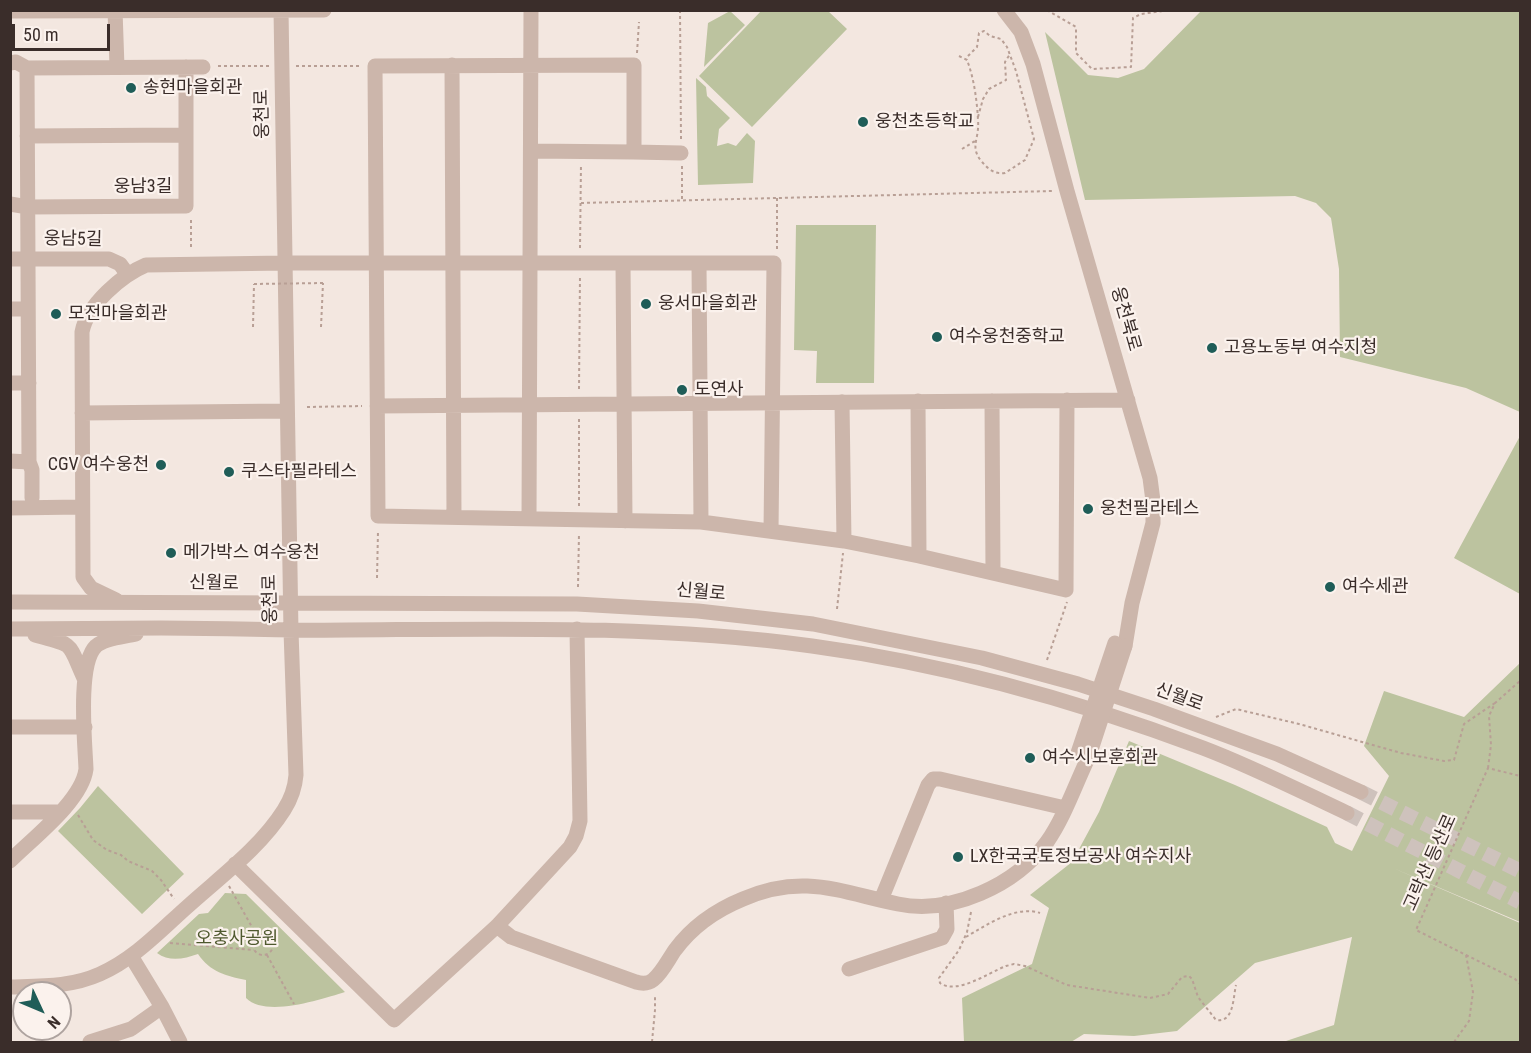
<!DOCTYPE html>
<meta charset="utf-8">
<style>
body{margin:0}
#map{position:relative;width:1531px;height:1053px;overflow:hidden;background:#f3e7e0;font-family:"Roboto Condensed",sans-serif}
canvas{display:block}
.frame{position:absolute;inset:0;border:12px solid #3a2d2a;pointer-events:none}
.north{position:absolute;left:12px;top:981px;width:60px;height:60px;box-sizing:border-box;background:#fbf2ed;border:2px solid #aea39f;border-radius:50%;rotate:134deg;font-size:16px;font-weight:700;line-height:24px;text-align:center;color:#3a2d2a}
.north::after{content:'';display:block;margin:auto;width:21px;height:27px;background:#1f5d58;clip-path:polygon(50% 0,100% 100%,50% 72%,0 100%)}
.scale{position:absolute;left:12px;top:24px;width:98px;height:27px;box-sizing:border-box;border:3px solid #3a2d2a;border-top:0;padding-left:8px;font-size:18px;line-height:21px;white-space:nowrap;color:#3a2d2a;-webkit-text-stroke:4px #fbf2ed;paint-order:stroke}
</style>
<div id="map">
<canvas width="1531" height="1053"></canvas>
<div class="frame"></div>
<div class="north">N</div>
<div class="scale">50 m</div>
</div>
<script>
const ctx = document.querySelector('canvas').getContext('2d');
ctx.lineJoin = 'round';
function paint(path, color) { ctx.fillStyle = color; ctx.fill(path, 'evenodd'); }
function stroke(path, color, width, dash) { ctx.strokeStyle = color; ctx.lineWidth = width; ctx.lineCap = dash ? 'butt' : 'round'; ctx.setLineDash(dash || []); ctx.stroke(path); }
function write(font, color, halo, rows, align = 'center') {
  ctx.font = font + ' "Roboto Condensed","Noto Sans KR",sans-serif'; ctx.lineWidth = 4.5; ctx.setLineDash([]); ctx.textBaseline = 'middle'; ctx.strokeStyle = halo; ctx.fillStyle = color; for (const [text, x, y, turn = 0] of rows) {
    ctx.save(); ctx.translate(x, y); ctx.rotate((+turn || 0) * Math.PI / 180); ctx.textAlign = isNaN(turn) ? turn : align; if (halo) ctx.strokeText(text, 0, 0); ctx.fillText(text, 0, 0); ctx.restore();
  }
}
const green = new Path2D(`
 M762 10 828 11 847 29 752 127 699 76Z
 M730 11 745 25 704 67 708 23Z
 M1201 11H1520V412L1466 388 1340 357 1339 269 1331 218 1316 203 1295 196 1085 200 1045 32 1088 75 1118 78 1144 69Z
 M696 78 706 87 707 96 730 118 719 129 717 146 728 143 736 146 747 133 755 141 753 183 698 185Z
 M796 225H876L874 383H816L817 351 794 350Z
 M1520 436V594L1454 558Z
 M1520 663V922L1393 868 1520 923V1042H1283L1334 1025 1352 937 1255 963 1177 1031 1134 1036 1084 1034 1071 1042H964L962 998 1032 964 1049 908 1030 895 1072 862 1099 812 1129 741 1235 785 1327 827 1335 843 1352 851 1389 776 1364 746 1384 691 1464 717Z
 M98 786 184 874 142 914 58 831 80 808Z
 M225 893 246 894 345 992C322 999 266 1018 246 998V980C226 976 210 972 198 954 184 959 169 962 157 953L199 914 208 913Z`);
const minorTunnel = new Path2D(`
 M1361 792 1520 871
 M1347 813 1520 902`);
const path = new Path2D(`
 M680 10 681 140
 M1047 10 1076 27V53L1092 69 1131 67 1133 18 1141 14 1170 10
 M637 53 639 22
 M959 56 967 60C974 78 977 101 978 120 980 142 966 148 988 168 993 172 998 174 1005 173L1025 160 1034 139 1016 71 1007 47 1001 39 990 36 984 31 979 33 977 47 966 58
 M218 66H269
 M296 66H362
 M978 117 983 99 989 89 1006 80 1005 62 1010 54
 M962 149 975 141
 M682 166V200
 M777 198V249
 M581 203 1052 191
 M191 220V250
 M580 248 581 164
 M253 327 254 284
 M321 327 323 283
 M579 389 580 275
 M307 407 362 406
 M579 506V419
 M377 578 378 531
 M578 587 579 533
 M837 609 843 553
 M1047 660 1067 602
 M1216 717 1236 709 1299 724 1401 753 1444 761 1454 760 1464 724 1495 703
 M1488 768 1491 745 1489 716 1495 703 1520 681
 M78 815 93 840 107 850 121 855 128 861 152 871 161 880 174 899
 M229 886 257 936
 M971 912 967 932 959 950 939 978 940 983C957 995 988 973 1006 966L1014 964 1025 966 1067 985 1150 998 1168 994 1182 977 1189 976 1192 979 1198 997 1216 1020C1234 1023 1233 998 1236 985
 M253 945a10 10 0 1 1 20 0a10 10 0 1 1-20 0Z
 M966 937C986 925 1016 905 1040 913
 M170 943 254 950
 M267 955 294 1004
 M1466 955 1515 979 1520 984
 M652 1042 655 1010V996
 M1454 1042 1469 1021 1473 992 1466 955 1416 930 1488 768 1520 776`);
const minor = new Path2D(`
 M115 10 117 67
 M1004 10 1021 32 1033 64 1067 191 1150 478 1153 501V523L1132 603 1125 646
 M10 11 324 10
 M10 63 16 62 27 68 203 67
 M452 65 454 517
 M27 68 29 462 32 470V498
 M27 136 186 135
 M531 151 634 152V65L375 66 378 516 701 522 844 541 919 556 1066 590 1067 400
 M634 152 681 153
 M10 204 28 207 186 206V67
 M10 259H109L120 264 128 275
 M623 263 625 521
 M699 263 701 522
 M10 309H28
 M10 383H29
 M918 401 919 556
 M992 401 993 572
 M842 402 844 541
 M377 406 1128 400
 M82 413 287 411
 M10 461 29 462
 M10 508 82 507
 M529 519 531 10
 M116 600 91 588 83 577 82 332C87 305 122 275 146 265L285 263H774L771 531
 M10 602 577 604 698 611 813 624 982 658 1078 684 1154 709 1277 754 1361 792
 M10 629C61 629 111 628 161 628 223 628 285 631 347 630 502 629 658 625 812 646 946 664 1078 701 1203 748 1253 767 1300 791 1347 813
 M35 635C76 646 67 641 84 678
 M10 727H85
 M10 812H60
 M10 861C33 838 82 801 86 769 85 743 77 664 96 646 105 638 124 637 136 634
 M235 864 394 1020 497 926 570 847 576 836 580 821 577 629
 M881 900 928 785 933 779H940L1065 808
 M497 926 511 937 636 982C643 984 648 984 653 980 662 973 668 960 675 950 692 927 716 910 743 899 803 873 840 892 898 904 951 915 1016 885 1047 842 1065 816 1075 785 1089 756
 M131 956 162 1007 180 1042
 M849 969 942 938 947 929 946 903
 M10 987C42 986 71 987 100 974 134 959 160 931 187 907 220 877 260 848 284 810 291 799 295 788 296 775L291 631 281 10
 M90 1042 131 1029 162 1007`);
const pathBridge = new Path2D(`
 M254 284 323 283`);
const minorBridge = new Path2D(`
 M1078 753 1115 643
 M1089 756 1125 646`);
const markers = [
 [131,88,6,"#1f5d58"],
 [863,122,6,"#1f5d58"],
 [646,304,6,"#1f5d58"],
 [56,314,6,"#1f5d58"],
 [937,337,6,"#1f5d58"],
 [1212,348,6,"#1f5d58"],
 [682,390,6,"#1f5d58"],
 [161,465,6,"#1f5d58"],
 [229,472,6,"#1f5d58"],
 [1088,509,6,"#1f5d58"],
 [171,553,6,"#1f5d58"],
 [1330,587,6,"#1f5d58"],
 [1030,758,6,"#1f5d58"],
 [958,857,6,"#1f5d58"]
];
const poiNames = [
 ["송현마을회관",143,88],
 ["웅천초등학교",875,122],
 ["웅서마을회관",658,304],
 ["모전마을회관",68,314],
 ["여수웅천중학교",949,337],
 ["고용노동부 여수지청",1224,348],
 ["도연사",694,390],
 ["CGV 여수웅천",149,465,"right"],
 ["쿠스타필라테스",241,472],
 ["웅천필라테스",1100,509],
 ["메가박스 여수웅천",183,553],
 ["여수세관",1342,587],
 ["여수시보훈회관",1042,758],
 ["LX한국국토정보공사 여수지사",970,857]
];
const streetNames = [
 ["웅천로",263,114,-91],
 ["웅남3길",143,187],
 ["웅남5길",73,240,1],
 ["웅천북로",1125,319,74],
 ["신월로",214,584,1],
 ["신월로",701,593,5],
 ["웅천로",271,599,-91],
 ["신월로",1179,698,20],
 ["고락산 등산로",1431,863,-66]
];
const parkNames = [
 ["오충사공원",237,939]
];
paint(green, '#bcc39f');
stroke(minorTunnel, '#cec2bc', 15, [15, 8]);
stroke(path, '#b89f95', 2, [3, 3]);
stroke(minor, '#ccb6ab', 15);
stroke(pathBridge, '#b89f95', 2, [3, 3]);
stroke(minorBridge, '#ccb6ab', 15);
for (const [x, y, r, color] of markers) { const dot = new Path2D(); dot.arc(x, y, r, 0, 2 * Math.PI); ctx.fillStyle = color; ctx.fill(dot); stroke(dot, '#fbf2ed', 2); }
write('18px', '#3a2d2a', '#fbf2ed', poiNames, 'left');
write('18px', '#3a2d2a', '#fbf2ed', streetNames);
write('18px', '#4f592e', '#fbf2ed', parkNames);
</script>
